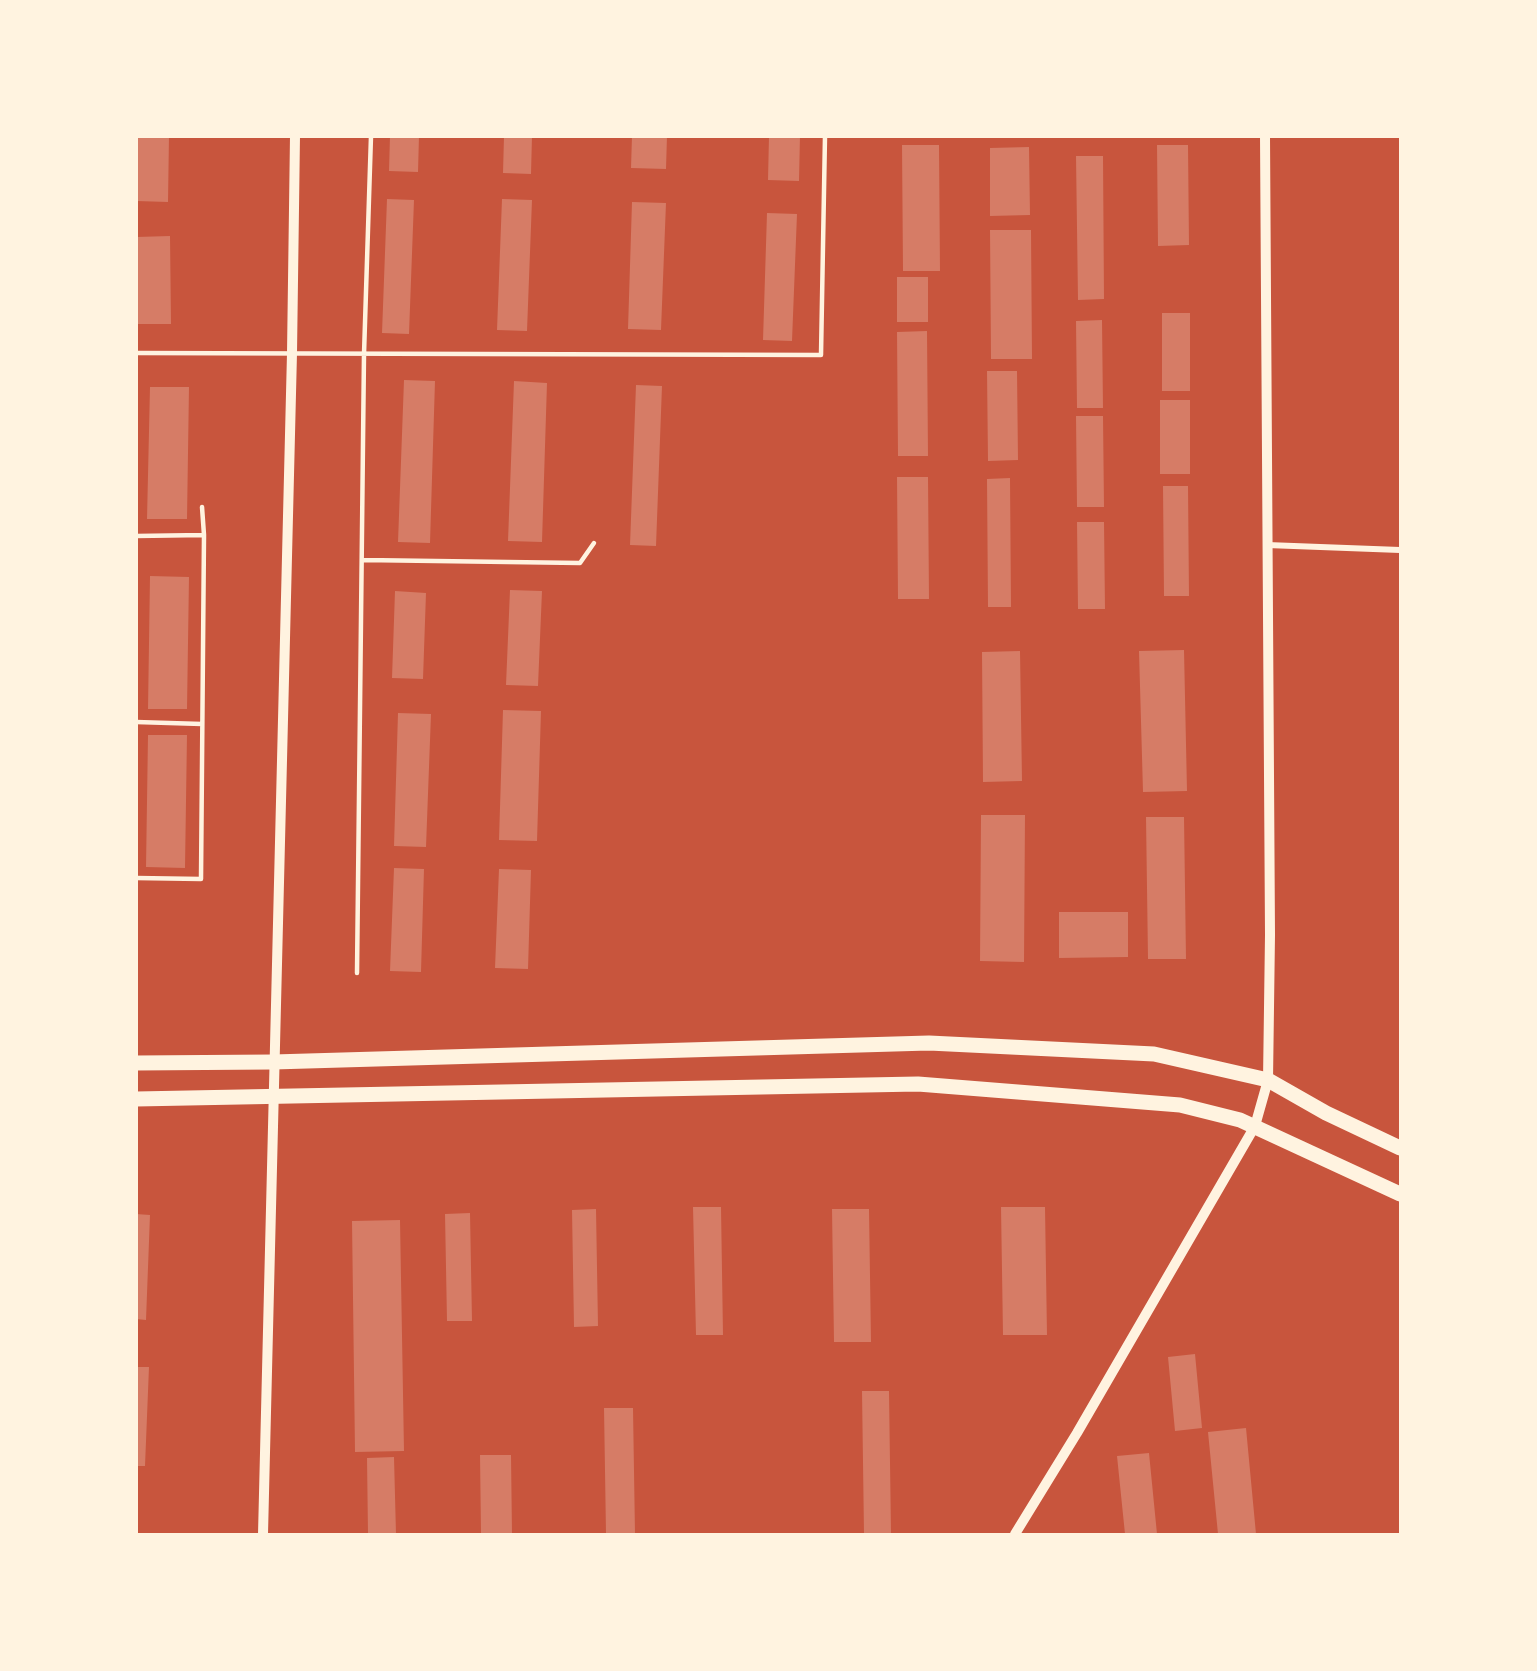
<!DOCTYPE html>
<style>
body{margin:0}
#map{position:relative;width:1537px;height:1671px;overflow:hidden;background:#c8553d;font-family:"Work Sans",sans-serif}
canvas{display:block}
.frame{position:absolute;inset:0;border:138px solid #fff3e0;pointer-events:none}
</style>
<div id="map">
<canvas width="1537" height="1671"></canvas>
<div class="frame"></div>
</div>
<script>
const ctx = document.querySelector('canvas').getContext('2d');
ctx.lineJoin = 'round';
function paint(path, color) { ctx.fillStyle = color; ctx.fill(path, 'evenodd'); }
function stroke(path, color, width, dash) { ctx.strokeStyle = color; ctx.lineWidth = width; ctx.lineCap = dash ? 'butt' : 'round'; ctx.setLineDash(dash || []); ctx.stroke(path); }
const building = new Path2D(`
 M136 136H169L168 202 136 201Z
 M390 136H419L418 172 389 171Z
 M504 136H532L531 174 503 173Z
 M632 136H667L666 169 631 168Z
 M769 136H800L799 181 768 180Z
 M902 145H939L940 271H903Z
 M1157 145H1188L1189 245 1158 246Z
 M1029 147 1030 215 990 216V148Z
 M1076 156H1103L1104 299 1078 300Z
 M387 199 414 200 409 334 382 333Z
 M502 199 532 200 527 331 497 330Z
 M632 202 666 203 661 330 628 329Z
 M767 213 797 214 792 341 763 340Z
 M990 230H1031L1032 359H991Z
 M170 236 171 324H136V237Z
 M897 277H928V322H897Z
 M1162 313H1190V391H1162Z
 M1102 320 1103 408H1077L1076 321Z
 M927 331 928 456H898L897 332Z
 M987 371H1017L1018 460 988 461Z
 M404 380 435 381 430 543 398 542Z
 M514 381 547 383 542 542 508 541Z
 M636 385 662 386 656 546 630 545Z
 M150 387H189L187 519H147Z
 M1160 400H1190V474H1160Z
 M1076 416H1103L1104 507H1077Z
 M897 477H928L929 599H898Z
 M1010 478 1011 607H988L987 479Z
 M1163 486H1188L1189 596H1164Z
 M1077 522H1104L1105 609H1078Z
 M150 576 189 577 187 709H148Z
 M510 590 542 591 538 686 506 685Z
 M395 591 426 593 423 679 392 678Z
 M1184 650 1187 791 1143 792 1139 651Z
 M1020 651 1022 781 983 782 982 652Z
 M503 710 541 711 537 841 499 840Z
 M398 713 431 714 426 847 394 846Z
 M148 735H187L185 868 146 867Z
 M981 815H1025L1024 962 980 961Z
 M1146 817H1184L1186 959H1148Z
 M394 868 424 869 421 972 390 971Z
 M499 869 531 870 528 969 495 968Z
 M1059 912H1128V957L1059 958Z
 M693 1207H721L723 1335H696Z
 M1001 1207H1045L1047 1335H1003Z
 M596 1209 598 1326 574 1327 572 1210Z
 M832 1209H869L871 1342H834Z
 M470 1213 472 1321H447L445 1214Z
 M136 1214 150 1215 146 1320 136 1319Z
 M400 1220 404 1451 355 1452 352 1221Z
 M1195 1354 1202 1428 1175 1431 1168 1357Z
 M136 1367H149L145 1466H136Z
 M862 1391H889L891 1534H864Z
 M604 1408H633L635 1534H606Z
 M1246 1428 1256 1534H1218L1208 1432Z
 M1149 1453 1157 1534H1125L1117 1456Z
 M480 1455H511L512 1534H481Z
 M394 1457 396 1534H368L367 1458Z`);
const service = new Path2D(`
 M136 353 821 355 825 136
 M136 536 204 535
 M363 560 580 563 594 543
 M136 722 202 724
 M136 878 201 879 204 535 202 507
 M357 973 364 354 371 136`);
const minor = new Path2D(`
 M1267 545 1400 550`);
const tertiary = new Path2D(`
 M263 1534 292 353 295 136
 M1015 1534 1077 1433 1255 1126 1268 1080 1270 935 1265 136`);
const primary = new Path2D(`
 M136 1063 273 1062 929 1043 1154 1054 1268 1080 1326 1113 1400 1148
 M136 1099 918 1084 1180 1105 1240 1120 1400 1194`);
paint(building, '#d67c66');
stroke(service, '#fff3e0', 4.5);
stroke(minor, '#fff3e0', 6);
stroke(tertiary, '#fff3e0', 10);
stroke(primary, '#fff3e0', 15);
</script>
